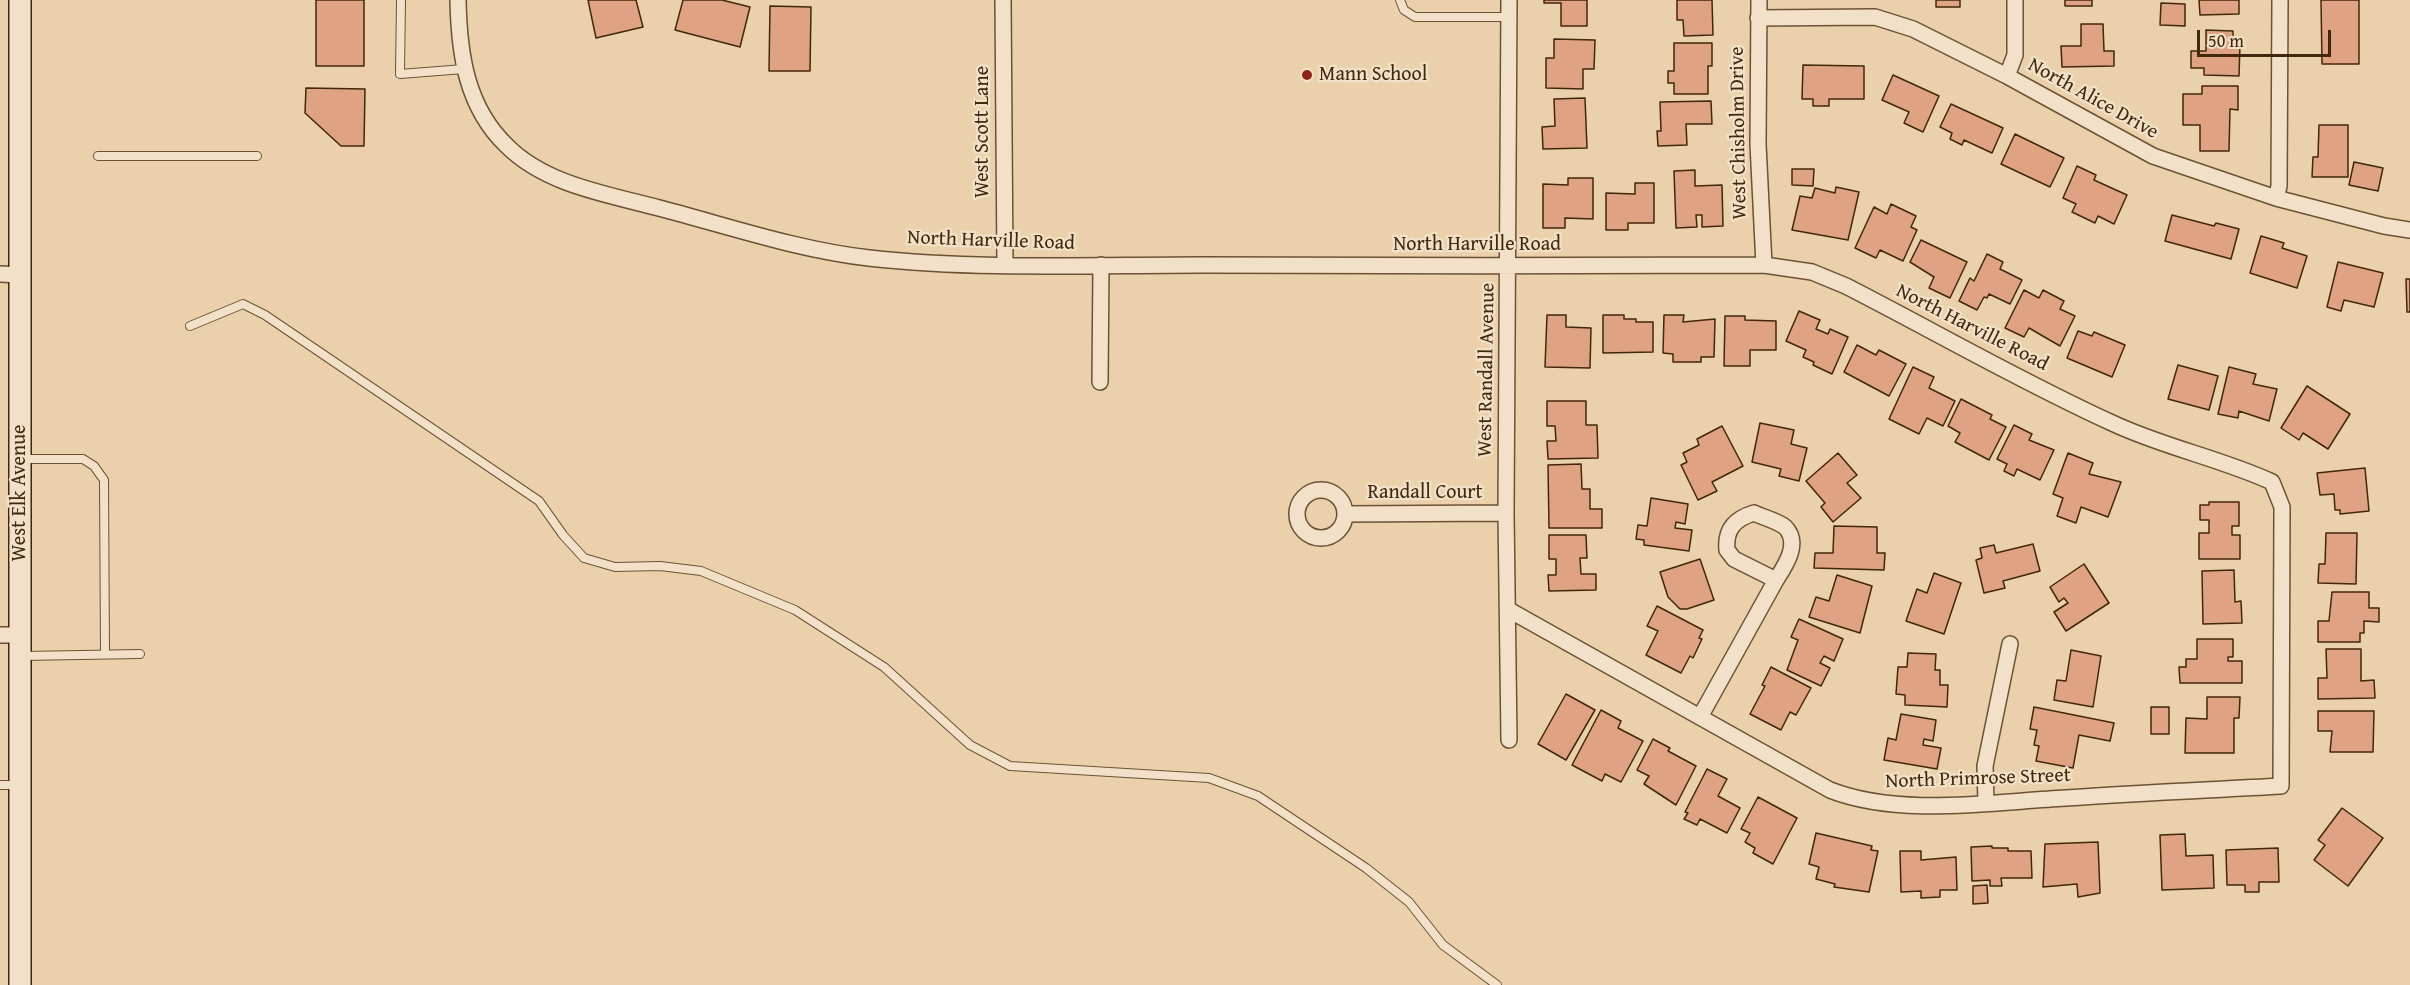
<!DOCTYPE html>
<style>
body{margin:0}
#map{position:relative;width:2410px;height:985px;overflow:hidden;background:#ebd1ab;font-family:"Gentium Book Plus",serif}
canvas{display:block}
.scale{position:absolute;left:2197px;top:30px;width:134px;height:27px;box-sizing:border-box;border:3px solid #41270b;border-top:0;padding-left:8px;font-size:18px;line-height:21px;white-space:nowrap;color:#41270b;-webkit-text-stroke:4px #f2e1c8;paint-order:stroke}
</style>
<div id="map">
<canvas width="2410" height="985"></canvas>
<div class="scale">50 m</div>
</div>
<script>
const ctx = document.querySelector('canvas').getContext('2d');
ctx.lineJoin = 'round';
function paint(path, color) { ctx.fillStyle = color; ctx.fill(path, 'evenodd'); }
function stroke(path, color, width, dash) { ctx.strokeStyle = color; ctx.lineWidth = width; ctx.lineCap = dash ? 'butt' : 'round'; ctx.setLineDash(dash || []); ctx.stroke(path); }
function write(font, color, halo, rows, align = 'center') {
  ctx.font = font + ' "Gentium Book Plus",serif'; ctx.lineWidth = 4.5; ctx.setLineDash([]); ctx.textBaseline = 'middle'; ctx.strokeStyle = halo; ctx.fillStyle = color; for (const [text, x, y, turn = 0] of rows) {
    ctx.save(); ctx.translate(x, y); ctx.rotate((+turn || 0) * Math.PI / 180); ctx.textAlign = isNaN(turn) ? turn : align; if (halo) ctx.strokeText(text, 0, 0); ctx.fillText(text, 0, 0); ctx.restore();
  }
}
const building = new Path2D(`
 M316 0H364V66H316Z
 M588 0H636L643 27 596 38Z
 M683 0H722L750 7 740 47 675 30Z
 M1544 0H1587V26H1561V3H1544Z
 M1677 0H1712L1713 35 1684 36 1683 20H1677Z
 M1936 0H1960V7H1936Z
 M2065 0H2092V6H2065Z
 M2199 0H2239V14L2200 15Z
 M2321 0H2359V64H2322Z
 M2161 3 2185 4V26L2160 25Z
 M770 6 811 7 810 71H769Z
 M2081 24H2103L2104 51H2114V66L2062 67 2061 46H2081Z
 M2206 30 2233 31V44H2240L2239 76 2204 75V68H2191V51H2206Z
 M1554 39 1595 40 1594 69H1583V89L1546 88V58H1554Z
 M1674 43H1712V66H1708V94H1674V83H1668V71H1674Z
 M1803 65 1864 66V99H1829V106H1813V99H1802Z
 M1893 75 1939 96 1923 132 1904 123 1909 112 1882 100Z
 M2202 86H2238V110L2230 109 2229 151H2200V125H2183V94H2202Z
 M306 88 365 89 364 146H341L305 113Z
 M1585 98 1587 148 1543 149 1542 127 1555 126 1554 99Z
 M1711 101 1712 124H1686L1687 145 1658 146 1657 131H1661L1660 102Z
 M1951 104 2003 128 1992 153 1964 140 1962 145 1950 139 1952 133 1940 127Z
 M2319 125H2348V177H2312L2313 157H2318Z
 M2015 134 2064 158 2050 187 2001 164Z
 M2354 162 2383 168 2378 191 2349 185Z
 M2077 166 2096 175 2094 180 2127 195 2114 224 2098 216 2095 223 2072 212 2076 204 2063 198Z
 M1792 169H1814L1813 186 1792 185Z
 M1695 170V186L1722 185 1723 226 1702 227V215H1696L1697 227 1676 228 1674 171Z
 M1568 178H1593V219L1565 218V228H1543V184L1568 185Z
 M1635 183H1654V223H1628V230H1606V193L1635 194Z
 M1836 187 1859 192 1848 240 1792 230 1800 196 1812 198 1815 188 1835 193Z
 M1891 204 1916 216 1911 227 1917 230 1903 261 1880 250 1876 258 1855 248 1874 207 1887 214Z
 M2172 215 2214 226 2216 223 2239 229 2231 259 2165 241Z
 M2261 236 2284 243 2282 248 2307 256 2297 288 2250 273Z
 M1921 240 1967 262 1950 298 1929 288 1934 277 1910 262Z
 M1987 254 2003 262 2000 269 2022 280 2010 304 1989 294 1987 298 1984 297 1977 310 1959 301 1970 278 1974 281Z
 M2338 262 2383 273 2374 307 2344 300 2341 311 2327 307Z
 M2406 279H2410V312H2407Z
 M2024 290 2039 298 2043 290 2064 301 2060 309 2075 316 2060 346 2029 328 2024 337 2005 328Z
 M1799 311 1820 320 1816 329 1828 334 1830 329 1848 337 1832 374 1813 365 1814 362 1803 357 1806 350 1786 341Z
 M1547 315H1566V327L1591 328 1590 368 1545 367Z
 M1603 315H1624V319H1636V322H1653V352L1603 353Z
 M1664 315H1684L1683 322 1715 319 1714 357H1701V362H1673V354L1663 353Z
 M1725 316H1745V320L1776 321V350H1750V366H1724Z
 M2078 331 2092 336 2094 332 2125 345 2112 377 2067 358Z
 M1857 345 1876 355 1879 350 1906 364 1889 396 1844 372Z
 M2178 365 2218 376 2209 410 2168 399Z
 M1913 367 1934 377 1929 388 1955 401 1943 426 1927 418 1919 434 1889 419Z
 M2229 367 2256 374 2253 384 2277 389 2269 421 2239 411 2238 418 2218 414Z
 M2307 386 2350 414 2328 449 2303 433 2299 440 2281 428Z
 M1961 399 1992 415 1990 419 2006 427 1989 460 1955 442 1960 433 1948 426Z
 M1547 401H1586V425H1597L1598 458 1548 459 1547 441H1556L1555 426H1547Z
 M1760 423 1794 430 1791 444 1807 448 1799 481 1779 476 1781 469 1752 462Z
 M2014 425 2032 434 2029 440 2054 450 2040 480 2017 469 2014 476 2004 471 2007 464 1997 459Z
 M1722 426 1743 466 1712 482 1717 491 1698 500 1681 465 1687 462 1683 453 1699 445 1697 439Z
 M1838 453 1857 475 1847 483 1861 498 1833 522 1821 507 1825 503 1806 481Z
 M2068 453 2093 463 2089 474 2121 482 2108 517 2081 507 2076 523 2057 516 2063 498 2053 494Z
 M1581 464 1582 489H1590V509H1602V528H1549L1548 465Z
 M2365 468 2369 511 2340 514V510H2335L2334 494 2320 495 2317 473Z
 M1651 498 1688 504 1685 524 1676 522 1675 528 1692 530 1689 551 1644 545V540L1636 539 1638 525 1647 526Z
 M2209 502H2239V526H2232V535H2240V559H2199V533H2209V520H2200V505H2209Z
 M1834 526 1877 527V553H1885L1884 570 1814 568 1815 553H1833Z
 M2326 533H2357L2356 584 2318 583 2319 564H2325Z
 M1549 535H1586L1587 558H1580L1581 574H1596V590L1549 591 1548 575H1556V559H1549Z
 M2033 544 2040 571 2003 581 2005 588 1984 593 1976 560 1982 558 1980 548 1994 545 1996 553Z
 M1700 559 1714 600 1687 609H1680L1668 597 1660 572Z
 M2084 564 2109 603 2066 631 2054 612 2068 603 2064 598 2059 602 2050 587Z
 M2234 570 2235 602 2241 601 2242 623 2203 624 2202 571Z
 M1934 573 1961 583 1944 634 1906 621 1917 589 1927 593Z
 M1837 575 1872 586 1860 633 1809 617 1816 597 1829 601Z
 M2332 592H2369V608H2379V622L2364 621V633H2360V642H2318V621H2329Z
 M1657 606 1703 630 1699 638 1702 639 1693 658 1690 656 1681 673 1646 655 1658 631 1647 626Z
 M1799 619 1843 639 1834 661 1824 656 1820 663 1830 668 1821 686 1787 670 1798 640 1791 637Z
 M2197 639H2233V657H2228V661H2242V683H2180L2179 667H2186V659H2197Z
 M2326 649H2361V681L2374 680 2375 698 2318 699V678H2327Z
 M2071 650 2101 656 2093 707 2054 700 2057 680 2066 681Z
 M1908 653 1936 654 1935 670H1940V685H1948L1947 707 1905 705V695L1896 694 1898 667H1907Z
 M1771 667 1811 688 1796 715 1790 712 1781 730 1750 714 1765 686 1762 685Z
 M1566 694 1595 710 1566 760 1538 744Z
 M2207 697H2240L2239 718H2234V753H2185L2186 718 2207 719Z
 M2034 707 2114 723 2110 741 2079 735 2073 768 2036 761 2039 746 2034 745 2037 730 2030 729Z
 M2151 707H2169V734H2151Z
 M1601 710 1621 721 1618 728 1643 741 1621 782 1605 774 1602 781 1572 765Z
 M2318 711H2374L2373 752H2330L2332 731H2318Z
 M1901 714 1936 720 1933 741 1924 739 1923 745 1941 748 1937 769 1884 760 1888 738 1896 740Z
 M1653 739 1670 748 1668 751 1696 766 1676 805 1644 784 1649 776 1637 770Z
 M1707 769 1727 779 1718 796 1740 808 1727 833 1700 819 1697 825 1684 819 1688 813 1685 812Z
 M1758 797 1797 818 1773 864 1753 853 1755 848 1745 842 1750 833 1741 829Z
 M2342 808 2383 838 2348 886 2314 860 2325 845 2318 840Z
 M1816 833 1872 846 1871 850 1878 851 1869 892 1834 887 1835 884 1816 879 1819 867 1809 864Z
 M2185 834 2186 856 2213 855 2214 888 2162 890 2160 835Z
 M2098 842 2100 893 2078 897 2077 884 2043 887 2045 844Z
 M1992 846V848H2008V851H2031L2032 878H2001L2002 886H1990V880L1972 881 1971 847Z
 M2278 848 2279 882H2259V892H2245V885H2227L2226 850Z
 M1900 851H1921V860L1956 857 1957 890H1940V897L1921 898V891L1901 892Z
 M1987 885 1988 903 1973 904V886Z`);
const lane = new Path2D(`
 M401 0 400 74 464 69
 M1400 0 1404 10 1415 17H1509
 M98 156H257
 M190 326 243 304 265 315 539 501 563 535 584 558 615 567 660 566 701 571 795 610 884 667 970 745 1010 766 1209 778 1258 796 1366 868 1409 902 1443 945 1497 985
 M22 459H83L94 466 104 480 105 654
 M22 656 140 654
 M0 785H19`);
const street = new Path2D(`
 M458 0C459 53 466 107 507 146 546 185 607 194 659 208 728 226 798 250 869 258 977 270 1092 265 1201 265 1389 266 1576 266 1764 265L1812 272 1846 286C1934 331 2020 381 2110 422 2162 447 2220 458 2272 482L2282 507 2281 786C2209 790 2137 793 2066 798 1991 802 1899 817 1830 790L1509 610
 M1003 0 1005 265
 M1509 0 1506 513 1509 740
 M1759 0 1758 144 1764 265
 M1758 18 1875 17 1913 29 2007 76 2153 156 2276 198 2384 226 2410 230
 M2007 76 2015 55V0
 M2276 198 2279 186 2280 0
 M0 274 20 275
 M1100 382 1101 265
 M1297 514a24 24 0 1 1 48 0a24 24 0 1 1-48 0Z
 M1754 513C1762 517 1778 521 1785 527 1801 543 1785 566 1776 580L1734 559 1727 550C1725 530 1734 519 1754 513Z
 M1345 514 1506 513
 M0 635H20
 M1700 717 1776 580
 M1986 803 1985 766 2010 644`);
const secondary = new Path2D(`
 M20 985V0`);
const markers = [
 [1307,75,6,"#8f2418"]
];
const poiNames = [
 ["Mann School",1319,75]
];
const streetNames = [
 ["North Alice Drive",2093,99,29],
 ["West Scott Lane",983,132,-90],
 ["West Chisholm Drive",1739,133,-91],
 ["North Harville Road",991,241,2],
 ["North Harville Road",1477,245],
 ["North Harville Road",1972,328,27],
 ["West Randall Avenue",1487,370,-89],
 ["West Elk Avenue",20,493,-90],
 ["Randall Court",1425,493],
 ["North Primrose Street",1978,779,-2]
];
paint(building, '#dfa282');
stroke(building, '#41270b', 1.5);
stroke(lane, '#6c5233', 10);
stroke(street, '#6c5233', 18);
stroke(secondary, '#41270b', 24);
stroke(lane, '#f2e1c8', 8);
stroke(street, '#f2e1c8', 15);
stroke(secondary, '#f2e1c8', 21);
for (const [x, y, r, color] of markers) { const dot = new Path2D(); dot.arc(x, y, r, 0, 2 * Math.PI); ctx.fillStyle = color; ctx.fill(dot); stroke(dot, '#f2e1c8', 2); }
write('20px', '#41270b', '#f2e1c8', poiNames, 'left');
write('20px', '#41270b', '#f2e1c8', streetNames);
</script>
